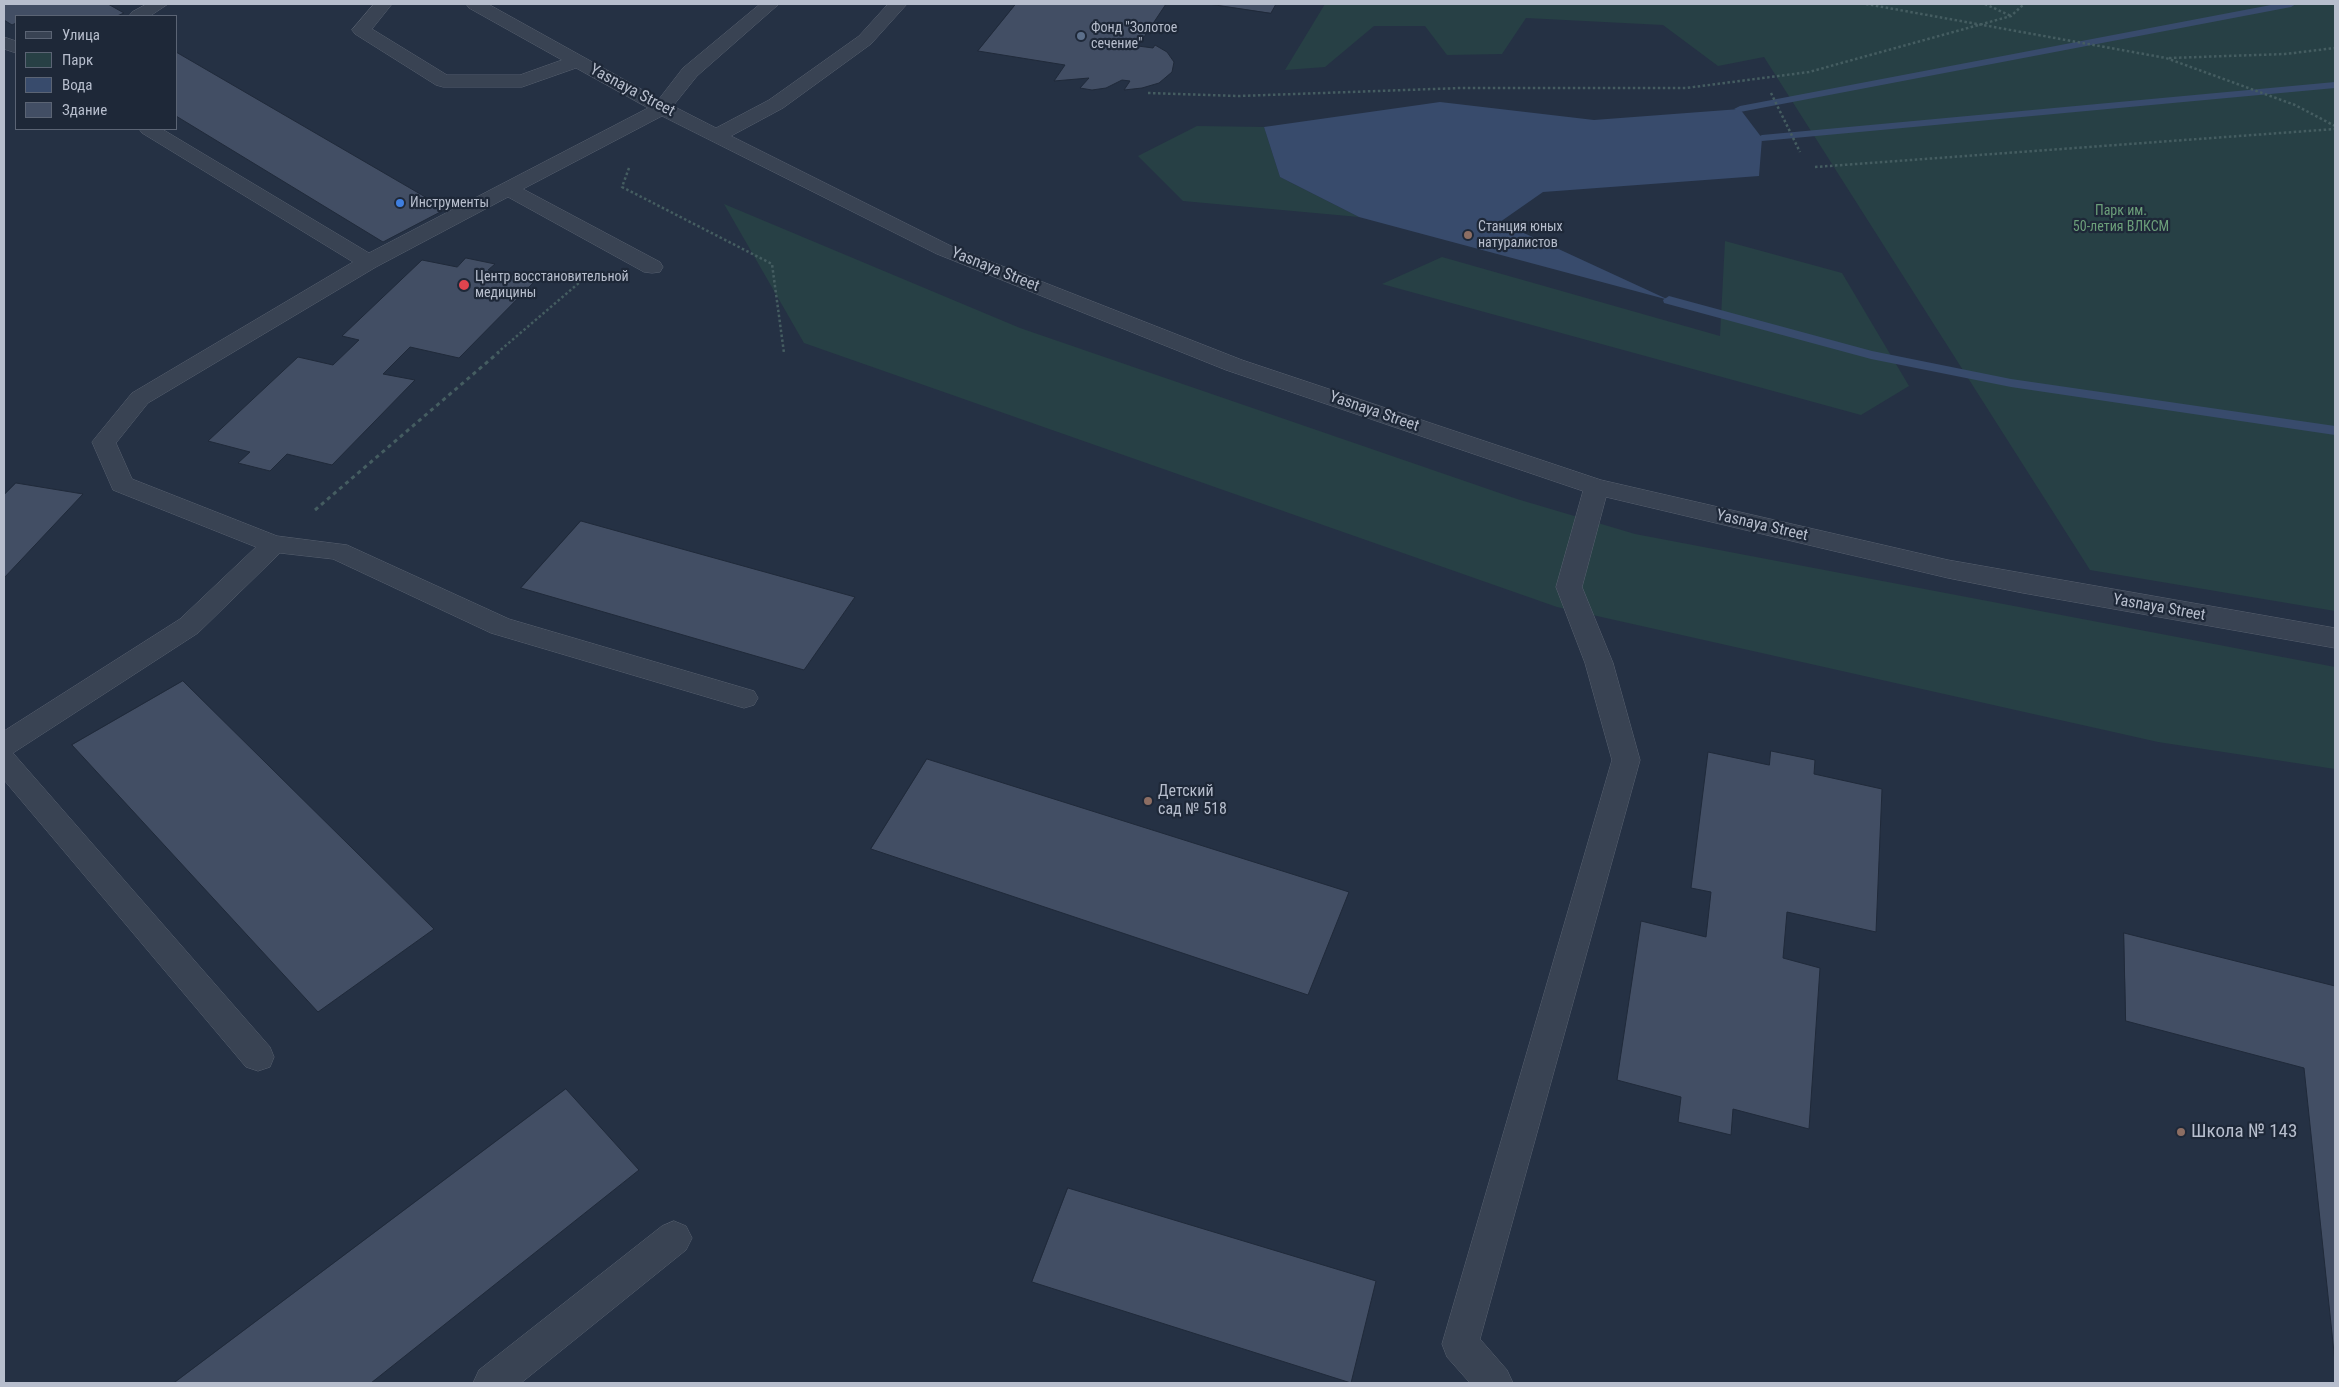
<!DOCTYPE html>
<meta charset="utf-8">
<style>
body{margin:0}
#map{position:relative;width:2339px;height:1387px;overflow:hidden;background:#253144;font-family:"Roboto Condensed",sans-serif}
canvas{display:block}
.frame{position:absolute;inset:0;border:5px solid #b7becd;pointer-events:none}
.legend{position:absolute;left:15px;top:15px;width:162px;height:115px;box-sizing:border-box;background:#1e2838;border:1px solid #5b6474;margin:0;padding:6px 9px;list-style:none;font-size:15px;color:#b7becd}
.legend li{display:flex;align-items:center;gap:10px;height:25px}
.legend b{width:25px;border:1px solid #5b6474}
</style>
<div id="map">
<canvas width="2339" height="1387"></canvas>
<div class="frame"></div>
<ul class="legend">
<li><b style="height:6px;background:#394353"></b>Улица</li>
<li><b style="height:14px;background:#274045"></b>Парк</li>
<li><b style="height:14px;background:#384b6c"></b>Вода</li>
<li><b style="height:14px;background:#424e64"></b>Здание</li>
</ul>
</div>
<script>
const ctx = document.querySelector('canvas').getContext('2d');
ctx.lineJoin = 'round';
function paint(path, color) { ctx.fillStyle = color; ctx.fill(path, 'evenodd'); }
function stroke(path, color, width, dash) { ctx.strokeStyle = color; ctx.lineWidth = width; ctx.lineCap = dash ? 'butt' : 'round'; ctx.setLineDash(dash || []); ctx.stroke(path); }
function write(font, color, halo, rows, align = 'center') {
  ctx.font = font + ' "Roboto Condensed",sans-serif'; ctx.lineWidth = 4.5; ctx.setLineDash([]); ctx.textBaseline = 'middle'; ctx.strokeStyle = halo; ctx.fillStyle = color; for (const [text, x, y, turn = 0] of rows) {
    ctx.save(); ctx.translate(x, y); ctx.rotate((+turn || 0) * Math.PI / 180); ctx.textAlign = isNaN(turn) ? turn : align; if (halo) ctx.strokeText(text, 0, 0); ctx.fillText(text, 0, 0); ctx.restore();
  }
}
const green = new Path2D(`
 M1325 4H2335V611L2090 570 1764 57 1718 66 1663 25 1526 18 1502 54 1447 55 1425 26H1374L1325 67 1285 70Z
 M1197 126 1264 127 1280 177 1359 217 1183 201 1138 156Z
 M724 204 1020 328 1517 499 1635 534 2335 667V769L2158 742 1557 607 804 343Z
 M1725 241 1842 273 1909 386 1861 415 1382 284 1442 257 1720 336Z`);
const water = new Path2D(`
 M1440 102 1594 120 1740 109 1762 138 1759 176 1543 192 1500 222 1669 300 1359 217 1280 177 1264 127Z`);
const stream = new Path2D(`
 M2276 4H2296L2291 7 1740 112 1734 109 1740 106Z
 M2335 82V88L1762 141 1756 138 1762 135Z
 M1669 296 1872 351 2011 379 2335 426V435L2011 387 1871 359 1664 303 1663 300Z`);
const building = new Path2D(`
 M4 4H108L124 13 117 16H16V23L12 25 4 20Z
 M1016 4H1166L1138 46 1153 48 1155 45 1167 52 1174 62 1172 72 1159 83 1142 88 1124 90 1130 81 1122 80 1106 88 1092 90 1080 88 1089 78 1054 81 1065 65 978 51Z
 M1209 4H1276L1271 13Z
 M176 52 446 209 383 242 176 116Z
 M466 258 495 264 488 270 536 280 459 358 410 347 383 374 415 380 332 465 287 454 270 471 238 463 250 452 208 441 298 357 333 365 359 340 342 336 422 260 457 267Z
 M16 483 83 494 4 578V495Z
 M581 521 855 597 804 670 521 588Z
 M183 681 434 929 318 1012 72 745Z
 M1771 751 1815 760 1814 774 1882 789 1876 932 1787 912 1783 958 1820 968 1809 1129 1733 1109 1731 1135 1678 1122 1681 1097 1617 1080 1641 921 1706 937 1711 892 1691 888 1708 752 1769 765Z
 M927 759 1349 892 1308 995 871 849Z
 M2124 933 2335 986V1362L2304 1068 2126 1021Z
 M566 1089 639 1170 371 1383H174Z
 M1068 1188 1376 1281 1351 1383 1032 1282Z`);
const pathFar1 = new Path2D(`
 M1866 4 2166 58 2295 105 2335 126
 M1985 4 2011 16
 M2169 58 2285 54 2335 48
 M1148 93 1239 96 1461 88H1686L1809 72 2011 16 2024 4
 M1771 93 1800 152
 M1815 167 2335 129
 M629 168 622 187 772 264 784 353
 M497 353 587 276`);
const path = new Path2D(`
 M315 510 499 352`);
const minor = new Path2D(`
 M147 4H168L150 16H129L132 12Z
 M374 4H392L372 29 447 75H520L562 60 469 8 466 4H488L659 99 683 68 760 4H779L697 76 673 106 716 128 769 100 859 36 888 4H907L871 44 783 108 731 136 951 246 1242 360 1601 480 1948 560 2335 628V648L2023 593 1948 578 1606 497 1582 587 1613 663 1640 760 1480 1339 1507 1370 1513 1383H1470L1447 1357 1442 1344 1612 760 1585 663 1556 587 1583 491 1226 370 937 254 662 116 523 189 660 262 663 267 660 272 652 273 644 272 508 197 376 267 148 403 116 443 132 479 277 536 347 545 509 619 754 691 758 698 754 705 744 708 491 633 333 559 280 553 198 633 13 753 270 1047 274 1057 270 1067 258 1071 246 1067 4 780V731L180 619 256 547 113 490 92 442 96 437 132 393 353 262 142 133 139 129H162L369 253 648 108 576 68 522 87H443L436 85 355 34 352 30Z
 M4 37 16 41V53L4 49Z
 M674 1221 686 1226 692 1238 686 1250 521 1383H473L479 1370 662 1226Z`);
const markers = [
 [1081,36,5,"#5c6f8a"],
 [400,203,5,"#3f7fe0"],
 [1468,235,5,"#8d6e63"],
 [464,285,6,"#e0444e"],
 [1148,801,5,"#8d6e63"],
 [2181,1132,5,"#8d6e63"]
];
const farPoinames = [
 ["Фонд \"Золотое",1091,28],
 ["сечение\"",1091,44],
 ["Инструменты",410,203],
 ["Станция юных",1478,227],
 ["натуралистов",1478,243],
 ["Центр восстановительной",475,277],
 ["медицины",475,293]
];
const farParknames = [
 ["Парк им.",2121,211],
 ["50-летия ВЛКСМ",2121,227]
];
const streetNames = [
 ["Yasnaya Street",632,91,28],
 ["Yasnaya Street",995,270,22],
 ["Yasnaya Street",1374,412,19],
 ["Yasnaya Street",1762,526,13],
 ["Yasnaya Street",2159,608,10]
];
const poiNames = [
 ["Детский",1158,792],
 ["сад № 518",1158,810]
];
const nearPoinames = [
 ["Школа № 143",2191,1132]
];
paint(green, '#274045');
paint(water, '#384b6c');
paint(stream, '#384b6c');
paint(building, '#424e64');
stroke(building, '#202a3a', 1);
stroke(minor, '#586170', 1);
stroke(pathFar1, '#455d61', 2.5, [2.5, 2.5]);
stroke(path, '#455d61', 3, [4, 4]);
paint(minor, '#394353');
for (const [x, y, r, color] of markers) { const dot = new Path2D(); dot.arc(x, y, r, 0, 2 * Math.PI); ctx.fillStyle = color; ctx.fill(dot); stroke(dot, '#1e2838', 2); }
write('14px', '#b7becd', '#1e2838', farPoinames, 'left');
write('14px', '#6c9f7a', '#1e2838', farParknames);
write('16px', '#b7becd', '#1e2838', streetNames);
write('16px', '#b7becd', '#1e2838', poiNames, 'left');
write('19px', '#b7becd', '#1e2838', nearPoinames, 'left');
</script>
